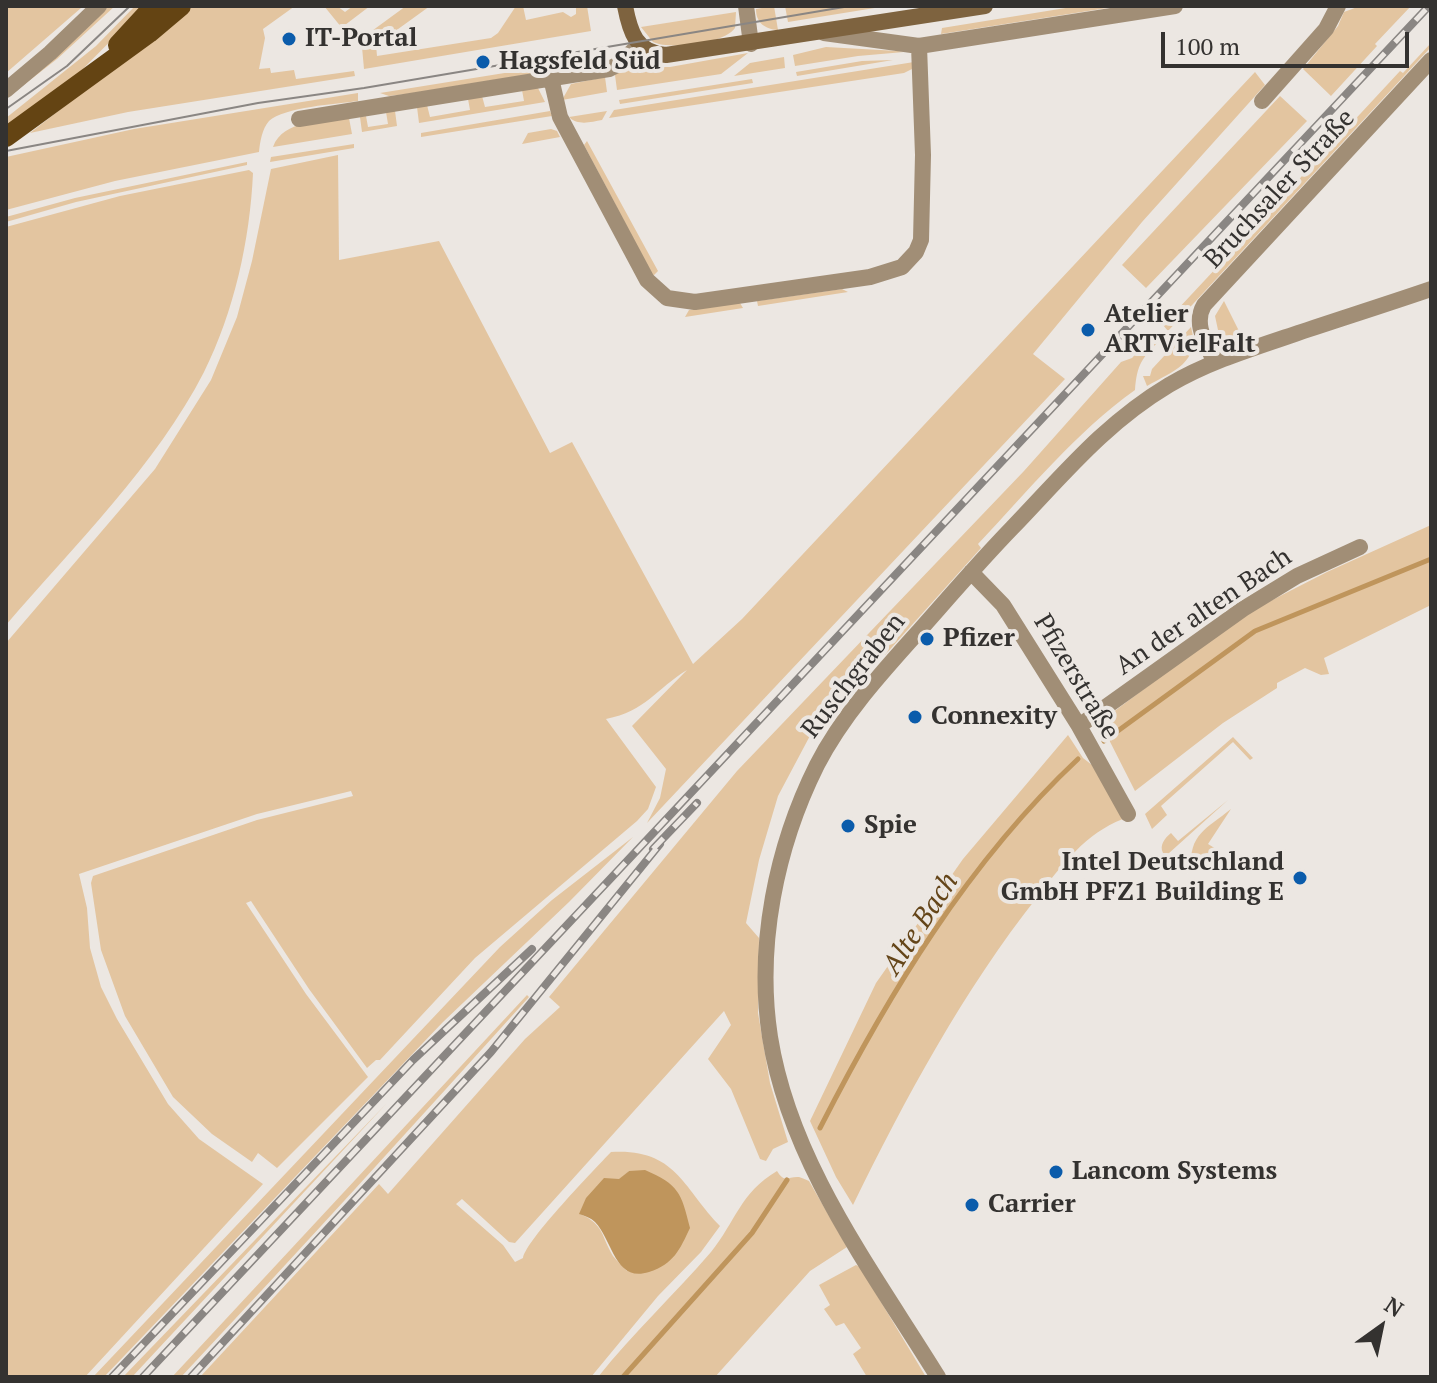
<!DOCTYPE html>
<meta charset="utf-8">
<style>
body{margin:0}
#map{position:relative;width:1437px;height:1383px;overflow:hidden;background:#ece7e2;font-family:"PT Serif",serif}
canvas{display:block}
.frame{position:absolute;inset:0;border:8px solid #343230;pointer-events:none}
.north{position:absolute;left:1341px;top:1287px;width:80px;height:80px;-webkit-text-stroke:6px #ece7e2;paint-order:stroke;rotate:33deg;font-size:22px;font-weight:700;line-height:32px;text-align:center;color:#343230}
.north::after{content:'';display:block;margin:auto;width:28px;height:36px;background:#343230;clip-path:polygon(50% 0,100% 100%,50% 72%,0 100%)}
.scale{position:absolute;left:1161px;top:32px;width:248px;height:36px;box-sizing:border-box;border:4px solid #343230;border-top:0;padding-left:10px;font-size:24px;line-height:28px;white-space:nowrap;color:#343230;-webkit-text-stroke:6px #ece7e2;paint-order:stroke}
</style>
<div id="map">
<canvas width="1437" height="1383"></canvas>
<div class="frame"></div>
<div class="north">N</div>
<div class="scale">100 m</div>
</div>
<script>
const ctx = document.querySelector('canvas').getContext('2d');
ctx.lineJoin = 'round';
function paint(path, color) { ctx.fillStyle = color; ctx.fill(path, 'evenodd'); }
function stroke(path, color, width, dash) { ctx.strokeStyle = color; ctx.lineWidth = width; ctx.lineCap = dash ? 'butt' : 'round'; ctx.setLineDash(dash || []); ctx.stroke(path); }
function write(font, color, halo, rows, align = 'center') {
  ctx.font = font + ' "PT Serif",serif'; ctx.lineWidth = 8; ctx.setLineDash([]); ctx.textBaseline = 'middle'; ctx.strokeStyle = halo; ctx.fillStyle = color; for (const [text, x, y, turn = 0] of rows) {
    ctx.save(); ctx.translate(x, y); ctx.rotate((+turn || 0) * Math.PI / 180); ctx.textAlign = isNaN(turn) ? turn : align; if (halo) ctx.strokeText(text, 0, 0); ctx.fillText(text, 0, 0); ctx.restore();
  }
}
const green = new Path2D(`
 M6 6H80L81 8 6 73Z
 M108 6H115L57 59 16 91Z
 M135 6H145L74 78 6 128V118L96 46Z
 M193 6H295L263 29 265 38 259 69 270 68 271 73 294 70 296 79 354 71 355 76 128 112 30 133Z
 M324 6H337L345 12 353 6H370L345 25 346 33Z
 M406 6H430L376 45 377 56 491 38 498 33 516 6H523L526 20 563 12 571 17 576 14V8L587 6 591 31 364 69 361 36H365Z
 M774 6 778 30C765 29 756 23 756 9Z
 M785 6H887L788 22Z
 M1078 6H1120L941 34 942 28Z
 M1360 6H1416L1414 8 1411 6 1375 44 1377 46 1331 96 1303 69 1338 26 1344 12Z
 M736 12 735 28C724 44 670 50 653 42L641 27Z
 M1431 43V47L1168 331 1163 325 1330 146 1333 147 1337 143 1335 141 1400 71 1403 73Z
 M826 47 898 51 904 52 858 56 795 66 793 55Z
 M748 53 721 74 617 90 615 75C647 53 638 68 670 67Z
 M784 57 785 68 734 76 750 63Z
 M598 58 599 63 407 94 389 96 380 93Z
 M893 60 797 76 796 72 862 61Z
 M914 62 912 69 904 73 609 118 614 110Z
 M1255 72 1265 85 1142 222 1033 354 1065 379 647 823 660 798 666 769 632 726 687 670C656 689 646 711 606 719L656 787 648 809 637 821 475 958 380 1060H376L367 1068 309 989 251 901 246 903 306 994 368 1077 277 1168 258 1153 252 1162 212 1134 173 1097 125 1016 101 950 91 883 93 876 257 820 353 796 351 791 257 814 79 874 87 908 90 948 101 987 117 1019 168 1104 199 1139 263 1184 85 1377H6V643L155 469 211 380 237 317 252 261 271 169 338 155 339 260 439 241 550 453 572 442 693 664 742 619Z
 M605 77 607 92 562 100 571 84Z
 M752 79 753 83 620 104 619 100Z
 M538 88 545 102 419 123 417 107 427 105 430 117 470 110 468 99 482 96 485 107 524 101 522 90Z
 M358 93V101C337 104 284 107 269 121 262 129 260 142 259 152L115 181 6 210V157L134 129Z
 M1280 96 1307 121 1146 288 1122 265Z
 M395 111 397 126 362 132 360 117 366 116 368 127 388 124 386 112Z
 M550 111 552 116 421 137V133Z
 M607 111 602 120C591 122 578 126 569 117Z
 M349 118 352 134 273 147C283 119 323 122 349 118Z
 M551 129 557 131 560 137 522 144 528 133Z
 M587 141 658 271 653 276 584 145Z
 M354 144V148L270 162 271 157Z
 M247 162V165L76 202 6 222V217L75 198Z
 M249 170 253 173C250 240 234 312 204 372 157 464 73 547 6 625V227L120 196Z
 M842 289 848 292 758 306 757 301Z
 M1224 301 1242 337 1229 338 1218 330 1215 316Z
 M740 303 743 308 685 317 689 310Z
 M1191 327C1201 363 1173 371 1147 386L1143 376H1150L1152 369Z
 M1154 334 1160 340C1142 358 1137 364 1135 390 1076 432 1028 491 978 544L981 548 885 655H876L841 687 821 715 778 796 759 860 746 923 759 938 758 1013 770 1083 788 1142 773 1149 766 1161 760 1159 731 1089 708 1059 731 1025 724 1011 515 1243 509 1242 462 1199 456 1204 503 1245 515 1262 523 1258C526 1240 595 1169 611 1152 676 1148 683 1188 720 1226L701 1252 658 1296 591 1377H200L379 1184 388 1194 525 1039 560 1007 549 997 737 771 1024 471 1121 362 1132 358ZM629 1171 627 1271C622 1266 617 1261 613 1256 601 1236 604 1224 580 1214Z
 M1431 525V605L1324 658 1329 674 1321 675 1305 668 1277 683V688L1223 723 1135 791 1100 722 1241 616 1327 572Z
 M1068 735 1083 758 1092 765 1123 819C1086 833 1062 865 1038 896 963 991 906 1097 853 1205L836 1177 810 1121 876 983 963 859Z
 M1233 737 1253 758 1250 760 1233 742 1161 806 1167 815 1152 829 1145 814Z
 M1228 800 1168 854 1163 853C1159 845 1165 838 1171 833L1178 841Z
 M1231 809 1208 844 1221 852 1207 873 1205 869H1191C1189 834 1206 829 1231 809Z
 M633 837 569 902 443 1022 104 1377H93L500 947 552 900Z
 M527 995 529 997C414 1125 298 1252 181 1377H172Z
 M387 1103 132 1377H123Z
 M777 1171C785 1184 788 1176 799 1177 803 1178 806 1180 809 1181L847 1247 810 1271 715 1377H598C633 1333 674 1295 711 1252 736 1221 740 1193 777 1171Z
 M856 1265 860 1267 926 1377H867L853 1354 861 1348 844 1323 836 1326 824 1309 830 1305 819 1285Z`);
const water = new Path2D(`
 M645 1170C679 1185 681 1192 690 1228 680 1249 674 1264 649 1272 615 1283 613 1241 595 1222 591 1218 585 1216 579 1214L586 1198 604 1178 619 1179 629 1171Z`);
const stream = new Path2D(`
 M1104 741 1255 631 1431 559
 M820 1128C888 995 968 862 1078 759
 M623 1377 752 1233 787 1180`);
const street = new Path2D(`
 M746 6 751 44
 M824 33 919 46 1175 6
 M551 78 560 117 647 280 667 298 695 302 870 277 902 267 916 252 921 240 923 155 919 46
 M6 90 50 53 99 6
 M1262 101 1326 29 1338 6
 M299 119 609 69 619 64 639 45
 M1214 361C1206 343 1193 324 1204 305L1431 60
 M971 572 1003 605 1079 726 1128 814
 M1079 726 1243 609 1297 576 1360 547
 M938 1377C872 1270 790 1163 770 1037 756 946 776 847 817 765 842 716 882 672 919 631 950 596 980 561 1012 528 1064 474 1104 424 1169 385 1210 361 1254 348 1298 333 1343 318 1387 304 1431 289`);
const secondary = new Path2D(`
 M625 6C630 32 636 53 666 55L985 6`);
const primary = new Path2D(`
 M118 45 154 6
 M6 137 149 33 181 6`);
const tram = new Path2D(`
 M6 109 67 66 130 6
 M6 151 258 103 364 88 850 6`);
const rail = new Path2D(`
 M653 849 697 803
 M112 1377 413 1060 532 949
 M143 1377 1429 6
 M191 1377 491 1052 660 844`);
const markers = [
 [289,39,8,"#0b5cab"],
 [483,62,8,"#0b5cab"],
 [1088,330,8,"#0b5cab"],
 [927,639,8,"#0b5cab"],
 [915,717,8,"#0b5cab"],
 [848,826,8,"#0b5cab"],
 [1300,878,8,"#0b5cab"],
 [1056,1172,8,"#0b5cab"],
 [972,1205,8,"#0b5cab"]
];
const poiNames = [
 ["IT-Portal",305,39],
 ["Hagsfeld Süd",499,62],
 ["Atelier",1104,315],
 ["ARTVielFalt",1104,345],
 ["Pfizer",943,639],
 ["Connexity",931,717],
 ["Spie",864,826],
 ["Intel Deutschland",1284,863,"right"],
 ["GmbH PFZ1 Building E",1284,893,"right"],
 ["Lancom Systems",1072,1172],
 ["Carrier",988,1205]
];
const streetNames = [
 ["Bruchsaler Straße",1280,189,-47],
 ["An der alten Bach",1204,612,-34],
 ["Ruschgraben",854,676,-52],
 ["Pfizerstraße",1076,677,59]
];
const waterNames = [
 ["Alte Bach",921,924,-57]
];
paint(green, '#e3c5a0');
paint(water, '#bf955c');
stroke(stream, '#bf955c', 5);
stroke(street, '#a18e76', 16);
stroke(secondary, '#7e633f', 16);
stroke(primary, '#644413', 20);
stroke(tram, '#8a8683', 2);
stroke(rail, '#8a8683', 8);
stroke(rail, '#ece7e2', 5, [15]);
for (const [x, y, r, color] of markers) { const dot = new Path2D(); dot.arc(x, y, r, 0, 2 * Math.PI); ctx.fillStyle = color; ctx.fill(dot); stroke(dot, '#ece7e2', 3); }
write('bold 26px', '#343230', '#ece7e2', poiNames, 'left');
write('26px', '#343230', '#ece7e2', streetNames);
write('italic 28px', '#644519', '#ece7e2', waterNames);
</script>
